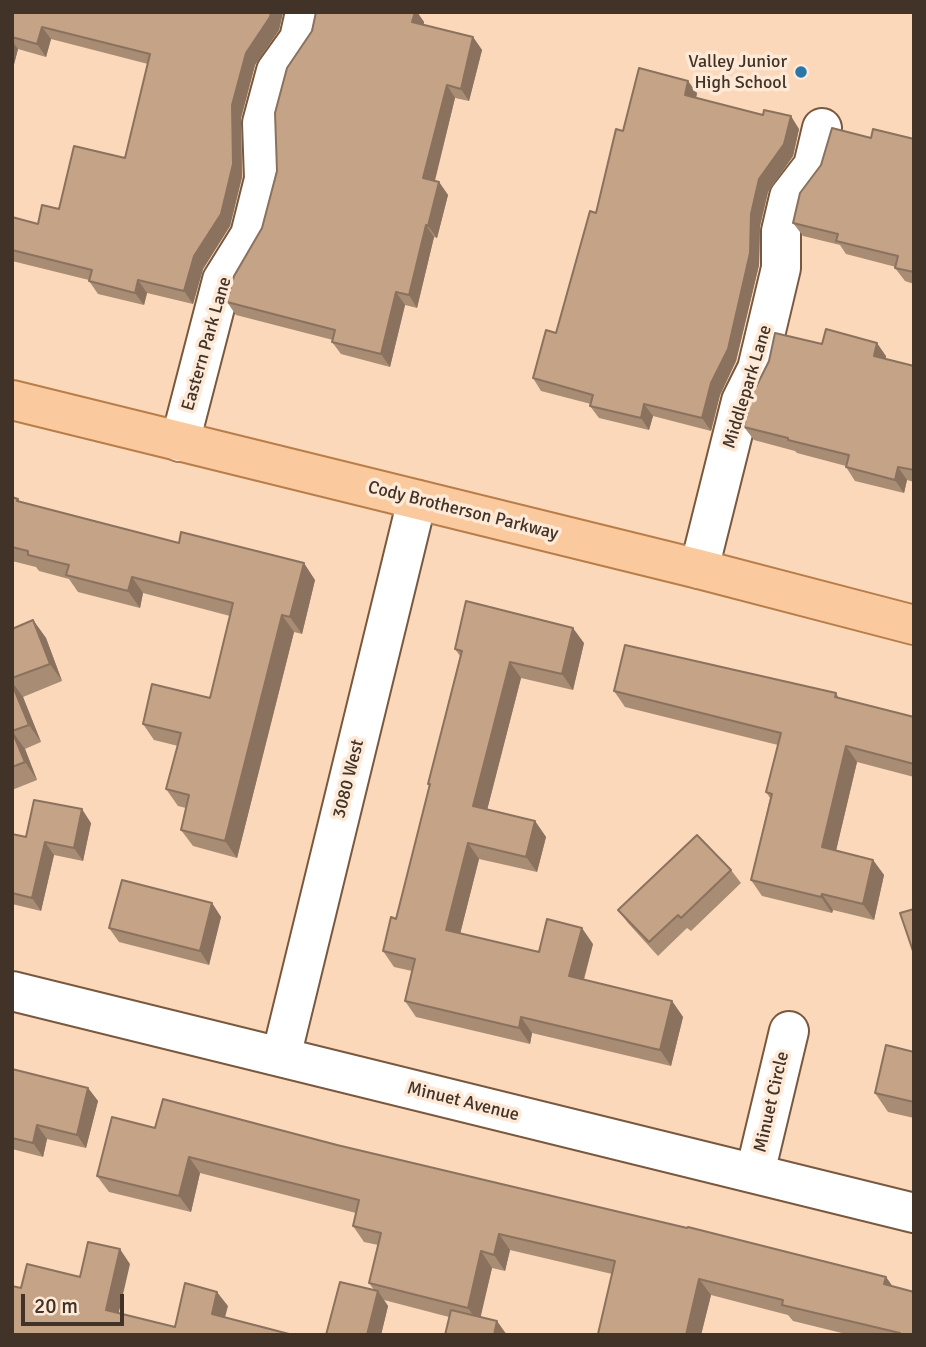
<!DOCTYPE html>
<style>
body{margin:0}
#map{position:relative;width:926px;height:1347px;overflow:hidden;background:#fcd8ba;font-family:Signika,sans-serif}
canvas{display:block}
.frame{position:absolute;inset:0;border:14px solid #413328;pointer-events:none}
.scale{position:absolute;left:21px;top:1294px;width:103px;height:32px;box-sizing:border-box;border:4px solid #413328;border-top:0;padding-left:9px;font-size:21px;line-height:24px;white-space:nowrap;color:#413328;-webkit-text-stroke:5px #fee8d6;paint-order:stroke}
</style>
<div id="map">
<canvas width="926" height="1347"></canvas>
<div class="frame"></div>
<div class="scale">20 m</div>
</div>
<script>
const ctx = document.querySelector('canvas').getContext('2d');
ctx.lineJoin = 'round';
function stroke(path, color, width, dash) { ctx.strokeStyle = color; ctx.lineWidth = width; ctx.lineCap = dash ? 'butt' : 'round'; ctx.setLineDash(dash || []); ctx.stroke(path); }
function paint(path, color) { ctx.fillStyle = color; ctx.fill(path, 'evenodd'); }
function write(font, color, halo, rows, align = 'center') {
  ctx.font = font + ' Signika,sans-serif'; ctx.lineWidth = 7; ctx.setLineDash([]); ctx.textBaseline = 'middle'; ctx.strokeStyle = halo; ctx.fillStyle = color; for (const [text, x, y, turn = 0] of rows) {
    ctx.save(); ctx.translate(x, y); ctx.rotate((+turn || 0) * Math.PI / 180); ctx.textAlign = isNaN(turn) ? turn : align; if (halo) ctx.strokeText(text, 0, 0); ctx.fillText(text, 0, 0); ctx.restore();
  }
}
const minor = new Path2D(`
 M180 442 222 280 250 235 264 179 262 123 276 71 299 39 305 12
 M699 569 741 401 757 369 781 268V231L789 197 813 166 822 128
 M12 991 914 1213
 M281 1057 417 500
 M755 1173 789 1031`);
const major = new Path2D(`
 M12 400 699 569 914 625`);
const wall = new Path2D(`
 M12 12H283L279 30 255 65 241 118 242 177 230 226 203 269 193 304 147 293 144 305 98 294 89 281V280L12 261V217L38 224 59 209 125 158 148 64 51 39 46 57 18 49 12 72Z
 M316 12H417L424 22V25L473 37 482 50 469 101 455 98 435 181 439 182 448 195 437 238 434 237 417 308 405 305 390 367 341 354 332 342 333 340 236 315 227 302 262 228Z
 M697 93 696 98 799 129 793 156 768 192 760 226 759 265 736 361 720 395 711 431 653 416 649 430 599 418 590 406 591 404 541 391 533 378 556 333 623 131Z
 M871 138 914 139V284L905 281 895 268 896 267 846 254 840 245 803 236 793 223Z
 M822 344 886 356V359L914 366V482L907 480 904 493 855 481 846 467V466L797 453 795 451 754 440 744 427Z
 M12 497 18 499 20 502 315 580 302 634 294 632 237 858 193 846 181 830 186 808 178 806 166 789 178 746 154 740 143 724 210 698 230 616 143 593 140 608 78 592 69 579 39 571 36 567 12 561Z
 M33 620 46 638 62 681 23 697 41 742 25 749 37 780 12 790V629Z
 M584 643 573 690 521 678 487 810 535 821 546 837 537 872 479 859 460 934 539 952 593 944 584 980 672 1001 683 1017 671 1066 532 1033 530 1044 416 1017 405 1001 412 971 394 967 383 951 396 919 429 786 428 784 460 656 455 649Z
 M614 691 836 693 839 698 914 717V777L857 762 836 851 873 860 884 875 874 920 833 910 832 913 762 896 751 880 770 798 766 792 778 745 625 707Z
 M91 823 83 861 54 855 41 911 12 904V834L26 837Z
 M731 870 741 883 691 931 687 928 658 956 628 923 618 910Z
 M212 903 221 917 209 965 119 942 109 928Z
 M914 1052V1118L888 1112 875 1093Z
 M12 1069 88 1088 98 1101 86 1148 47 1139 43 1157 12 1149Z
 M155 1128 337 1145 886 1277 893 1287 914 1335H850L793 1321 788 1315 711 1295 701 1335H598L612 1274 510 1250 505 1271 492 1268 480 1317H449L384 1300 388 1306 381 1335H326L374 1290 369 1283 378 1245 364 1242 353 1226 356 1213 200 1173 191 1212 109 1192 97 1176Z`);
const shadedWall = new Path2D(`
 M271 12H283L279 30 255 65 241 118 242 177 230 226 203 269 193 304 184 291 232 105 246 53Z
 M415 12H417L424 22 421 35 412 22Z
 M42 27 51 39 46 57 37 44Z
 M473 37 482 50 469 101 461 89Z
 M12 41 18 49 12 72Z
 M688 81 697 93 694 108 685 95Z
 M447 85 455 98 432 191 423 178Z
 M791 116 799 129 793 156 768 192 760 226 759 265 736 361 720 395 711 431 702 418 759 179Z
 M439 182 448 195 437 238 428 226Z
 M426 225 434 237 417 308 409 295Z
 M138 280 147 293 144 305 135 293Z
 M396 292 405 305 390 367 381 354Z
 M877 343 886 356 883 369 874 356Z
 M644 404 653 416 649 430 641 418Z
 M898 467 907 480 904 493 895 480Z
 M304 563 315 580 302 634 290 617Z
 M132 577 143 593 140 608 128 591Z
 M282 615 294 632 237 858 225 841Z
 M33 620 46 638 62 681 50 664Z
 M573 628 584 643 573 690 562 674Z
 M510 662 521 678 484 822 473 806Z
 M12 682 23 697 41 742 29 725Z
 M12 731 25 749 37 780 25 762Z
 M846 746 857 762 833 863 822 847Z
 M82 809 91 823 83 861 74 848Z
 M535 821 546 837 537 872 526 857Z
 M45 842 54 855 41 911 32 898Z
 M468 843 479 859 457 946 446 930Z
 M873 860 884 875 874 920 863 904Z
 M822 894 833 910 832 913 821 897Z
 M212 903 221 917 209 965 200 951Z
 M582 928 593 944 580 992 569 976Z
 M672 1001 683 1017 671 1066 660 1050Z
 M521 1017 532 1033 530 1044 519 1028Z
 M88 1088 98 1101 86 1148 77 1135Z
 M37 1125 47 1139 43 1157 33 1143Z
 M189 1157 200 1173 191 1212 179 1196Z
 M499 1234 510 1250 505 1271 494 1255Z
 M120 1249 130 1264 116 1325 106 1310Z
 M481 1251 492 1268 479 1324 468 1308Z
 M886 1277 897 1293 884 1284Z
 M699 1279 711 1295 701 1335H686Z
 M378 1291 388 1306 381 1335H367Z
 M217 1292 228 1306 222 1329 212 1314Z
 M497 1321 507 1335H494Z`);
const building = new Path2D(`
 M12 12H271L270 17 246 53 232 105 233 164 221 214 194 256 184 291 138 280 135 293 89 281 92 270 12 250V217L38 224 42 205 59 209 74 146 125 158 150 54 42 27 37 44 12 37Z
 M316 12H415L412 22 473 37 461 89 447 85 423 178 439 182 428 226 426 225 409 295 396 292 381 354 332 342 335 330 227 302 234 276 262 228 277 171 275 113 287 68 312 31Z
 M639 68 688 81 685 95 763 115 764 110 791 116 784 144 759 179 751 214 750 253 728 349 711 383 702 418 644 404 641 418 590 406 593 395 533 378 546 330 556 333 590 211 596 213 616 129 623 131Z
 M832 128 871 138 873 129 914 139V272L895 268 898 256 836 241 838 234 793 223 800 193 821 165Z
 M826 329 877 343 874 356 914 366V470L898 467 895 480 846 467 849 455 788 440V438L744 427 752 395 769 361 775 333 822 344Z
 M12 497 18 499 17 501 179 543 181 532 304 563 290 617 282 615 225 841 181 830 189 795 166 789 181 733 143 724 152 684 210 698 233 603 132 577 128 591 66 575 69 565 28 555V551L12 547Z
 M466 601 573 628 562 674 510 662 473 806 535 821 526 857 468 843 446 930 539 952 547 919 582 928 569 976 672 1001 660 1050 521 1017 519 1028 405 1001 415 959 383 951 391 917 396 919 430 784H428L462 651 455 649Z
 M33 620 50 664 12 678V629Z
 M625 645 836 693 835 697 914 717V764L846 746 822 847 873 860 863 904 822 894 821 897 751 880 772 794 766 792 781 733 614 691Z
 M12 684 29 725 12 731 25 762 12 767Z
 M34 800 82 809 74 848 45 842 32 898 12 893V834L26 837Z
 M697 835 731 870 681 918 678 915 649 942 618 910Z
 M122 880 212 903 200 951 109 928Z
 M914 909V954L900 913Z
 M886 1045 914 1052V1102L875 1093Z
 M12 1069 88 1088 77 1135 37 1125 33 1143 12 1138Z
 M163 1099 337 1145 687 1228 688 1227 886 1277 884 1284 914 1292V1335H900V1333L782 1305 783 1300 699 1279 686 1335H599L598 1334 615 1261 499 1234 494 1255 481 1251 468 1308 369 1283 381 1233 353 1226 359 1200 189 1157 179 1196 97 1176 112 1117 155 1128Z
 M88 1242 120 1249 106 1310 175 1327 185 1283 217 1292 212 1314 293 1335H12V1286L21 1288 27 1264 80 1277Z
 M340 1282 378 1291 367 1335H326Z
 M451 1310 497 1321 494 1335H445Z`);
const markers = [
 [801,72,7,"#2977a9"]
];
const poiNames = [
 ["Valley Junior",787,62],
 ["High School",787,83]
];
const streetNames = [
 ["Eastern Park Lane",207,344,-74],
 ["Middlepark Lane",748,387,-73],
 ["Cody Brotherson Parkway",463,511,14],
 ["3080 West",349,779,-76],
 ["Minuet Avenue",463,1102,14],
 ["Minuet Circle",772,1102,-77]
];
stroke(minor, '#78593f', 42);
stroke(major, '#b77e4a', 42);
stroke(minor, '#fff', 38);
stroke(major, '#faca9e', 38);
paint(wall, '#a98c74');
paint(shadedWall, '#8a725e');
paint(building, '#c5a387');
stroke(building, '#8a725e', 2);
for (const [x, y, r, color] of markers) { const dot = new Path2D(); dot.arc(x, y, r, 0, 2 * Math.PI); ctx.fillStyle = color; ctx.fill(dot); stroke(dot, '#fee8d6', 2.5); }
write('18px', '#413328', '#fee8d6', poiNames, 'right');
write('18px', '#413328', '#fee8d6', streetNames);
</script>
